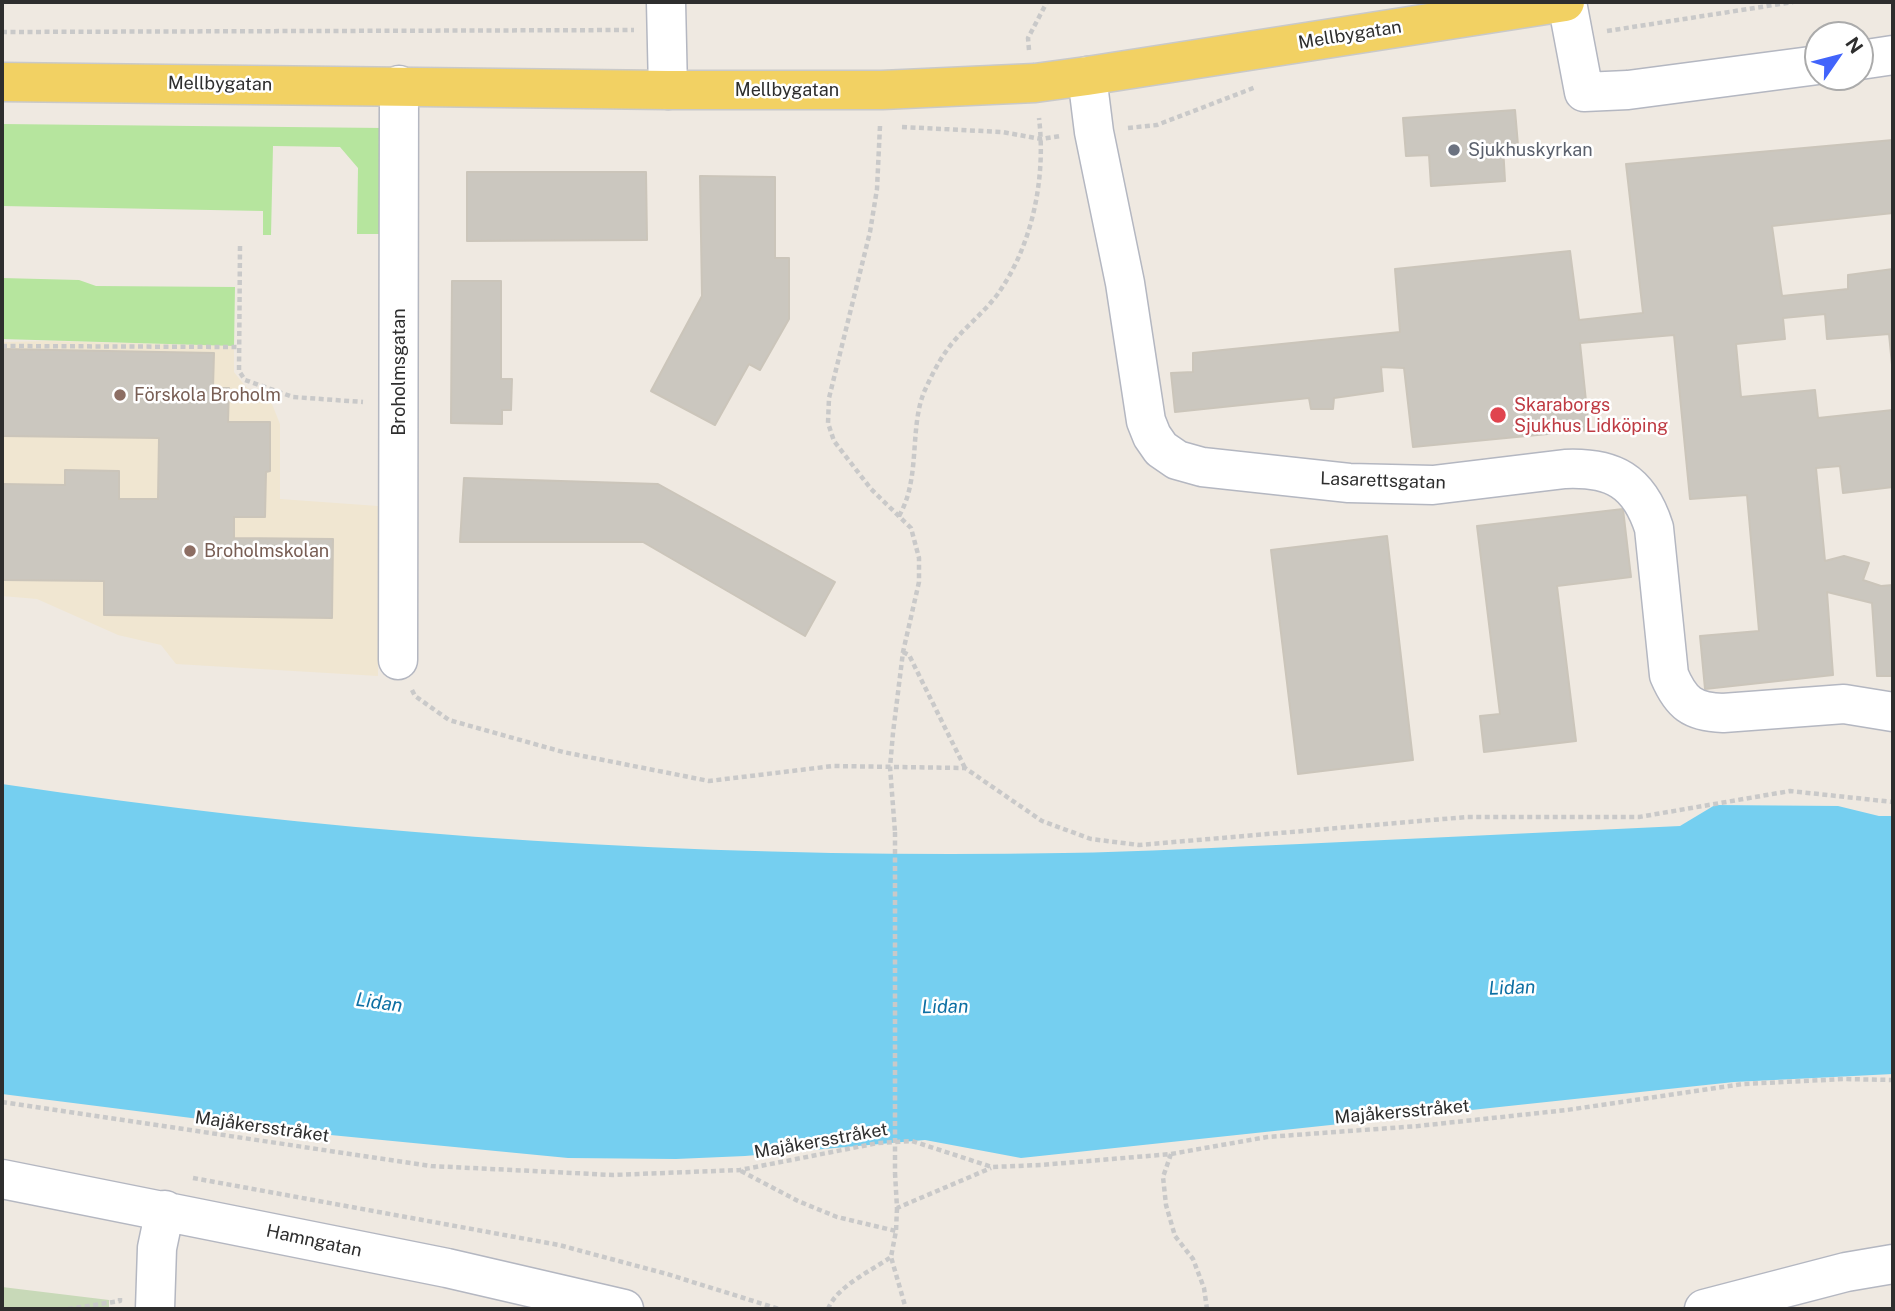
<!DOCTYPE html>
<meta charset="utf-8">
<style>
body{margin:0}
#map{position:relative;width:1895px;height:1311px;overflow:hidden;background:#efe9e1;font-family:"Public Sans",sans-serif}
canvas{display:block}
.frame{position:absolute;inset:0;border:4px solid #2e2e2e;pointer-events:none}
.north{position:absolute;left:1804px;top:21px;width:70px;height:70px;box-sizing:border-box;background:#fff;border:2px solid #ababab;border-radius:50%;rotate:55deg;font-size:19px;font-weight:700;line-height:28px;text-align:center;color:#2e2e2e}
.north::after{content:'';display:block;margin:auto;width:24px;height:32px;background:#4264fb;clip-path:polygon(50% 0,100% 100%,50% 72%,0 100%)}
</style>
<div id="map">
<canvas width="1895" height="1311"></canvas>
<div class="frame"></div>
<div class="north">N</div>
</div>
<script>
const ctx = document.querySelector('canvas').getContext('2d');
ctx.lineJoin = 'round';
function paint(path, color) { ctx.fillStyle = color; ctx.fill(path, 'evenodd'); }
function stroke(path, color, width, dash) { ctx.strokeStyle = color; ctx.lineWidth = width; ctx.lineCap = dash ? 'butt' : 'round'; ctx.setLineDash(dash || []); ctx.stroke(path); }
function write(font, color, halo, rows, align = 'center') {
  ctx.font = font + ' "Public Sans",sans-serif'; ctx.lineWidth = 5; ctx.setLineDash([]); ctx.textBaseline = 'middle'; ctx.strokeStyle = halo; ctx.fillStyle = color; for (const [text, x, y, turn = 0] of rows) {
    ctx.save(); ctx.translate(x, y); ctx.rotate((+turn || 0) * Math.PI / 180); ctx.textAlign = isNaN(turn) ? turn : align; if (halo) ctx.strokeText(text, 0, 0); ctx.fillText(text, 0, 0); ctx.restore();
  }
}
const education = new Path2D(`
 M49 341 234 346V372L246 387 272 404 280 424V499L378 506V676L176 664 161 645 118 635 37 599 2 596V342Z`);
const green = new Path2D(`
 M2 124 383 128 382 234H357L358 168 340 147 273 146 271 235H263V211L2 206Z
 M2 270V278L79 280 96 286 235 287 234 346 2 339Z`);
const cemetery = new Path2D(`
 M2 1287 109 1300V1309H2Z`);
const water = new Path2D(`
 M2 784C352 837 709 859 1064 853 1143 852 1221 847 1300 844 1427 838 1554 832 1680 826L1715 805 1838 806 1879 816H1893V1074L1734 1082 1021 1158 925 1140 745 1156 676 1159 568 1158 310 1133 2 1094Z`);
const building = new Path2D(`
 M1515 110 1518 145 1503 146 1505 181 1431 186 1429 155 1406 156 1403 118Z
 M1893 140V213L1772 226 1782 296 1848 289V275L1893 269V375L1889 334 1827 339 1825 314 1783 318 1785 339 1736 344 1741 397 1815 390 1818 418 1893 410V487L1843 493 1840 466 1816 468 1825 561 1844 556 1869 563 1863 580 1881 586 1893 585V676H1877L1872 603 1827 592 1833 675 1705 689 1700 636 1759 631 1747 495 1690 499 1674 335 1580 343 1589 430 1413 447 1404 368 1381 367 1383 391 1334 398 1333 409H1311L1309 398 1175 412 1171 373 1193 372V353L1400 332 1395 269 1570 251 1579 320 1643 313 1626 164Z
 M467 172H646L647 240 467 241Z
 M700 176 775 177V258H789V319L760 370 749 364 715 425 651 391 702 296Z
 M452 281H501V379H512L511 410H502V424L451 423Z
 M2 349 214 353 213 388H229L228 422H270V471L266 472 265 517H234V538L333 539 332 618 104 615V581L2 580V484L65 485V470L119 471V499H158L159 438 2 436Z
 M464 478 658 484 835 582 805 636 643 542H460Z
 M1623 509 1631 577 1557 586 1576 741 1484 752 1480 716 1500 714 1477 526Z
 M1387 536 1413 760 1298 774 1271 550Z`);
const path = new Path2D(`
 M1607 31 1793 2
 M2 32 634 30
 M1029 50 1028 38 1047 2
 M880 126 877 189 870 232 829 398 828 423 834 441 871 489 911 528 919 558V582L903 652 893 733 890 767 895 832
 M902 127 1002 132 1041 139 1060 136
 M1128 128 1157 125 1256 87
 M240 246 239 371 245 380 293 397 363 402
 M2 346 238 347
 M899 516C921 478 909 430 924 392 930 379 938 362 947 350 961 330 982 315 997 295 1033 245 1046 177 1039 118
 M903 652 909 655 965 768
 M412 690 415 696 449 720 563 752 709 781 833 766 965 768 1042 821 1091 839 1139 845 1467 817H1639L1790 791 1893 802
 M2 1102 431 1166 613 1175 740 1170 878 1143 912 1141 992 1167 1041 1165 1171 1154 1267 1137 1418 1126 1567 1110 1743 1084 1845 1079 1893 1080
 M1171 1154 1163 1177 1166 1205 1175 1236 1193 1259 1204 1288 1207 1309
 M741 1171 798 1201 837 1217 896 1231
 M895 1173 897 1208 991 1168
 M193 1178 559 1245 667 1274 779 1309
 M897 1208 896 1231 891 1257 906 1309
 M68 1309 120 1301V1298
 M828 1309C837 1286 871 1271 891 1257`);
const minor = new Path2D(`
 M666 2 668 90
 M1567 2 1584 92 1628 90 1818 65
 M1860 60 1893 55
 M1087 76 1094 132 1125 283 1146 421 1152 436 1161 449 1177 460 1202 467 1349 483 1433 485 1565 469C1613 467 1639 481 1654 528L1669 675C1681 703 1692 712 1723 713L1844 704 1893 712
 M398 660 399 85
 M2 1179 447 1268 624 1309
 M155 1309 157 1248 165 1210
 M1704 1309 1846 1272 1893 1264`);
const major = new Path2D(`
 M2 82 668 90H882L1035 83 1087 76 1565 2`);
const pathBridge = new Path2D(`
 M895 832V1173`);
const markers = [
 [1454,150,7,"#6b7280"],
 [120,395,7,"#8d6e63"],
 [1498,415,9,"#e0444e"],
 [190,551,7,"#8d6e63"]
];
const streetNames = [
 ["Mellbygatan",1350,35,-9],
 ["Mellbygatan",220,84,1],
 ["Mellbygatan",787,90],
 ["Broholmsgatan",399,372,-90],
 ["Lasarettsgatan",1383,481,2],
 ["Majåkersstråket",1402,1112,-5],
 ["Majåkersstråket",262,1127,8],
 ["Majåkersstråket",821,1141,-10],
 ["Hamngatan",314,1241,12]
];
const worshipNames = [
 ["Sjukhuskyrkan",1468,150]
];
const educationNames = [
 ["Förskola Broholm",134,395],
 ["Broholmskolan",204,551]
];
const healthNames = [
 ["Skaraborgs",1514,405],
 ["Sjukhus Lidköping",1514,426]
];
const waterNames = [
 ["Lidan",1512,988,-2],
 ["Lidan",379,1003,8],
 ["Lidan",945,1007,-1]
];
paint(education, '#f0e6d1');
paint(green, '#b6e59e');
paint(cemetery, '#c8d9b8');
paint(water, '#75cff0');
paint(building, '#cbc7bf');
stroke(building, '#cbc5ba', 2);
stroke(minor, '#b4b7c1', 41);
stroke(major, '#c9c9c9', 41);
stroke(path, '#c9c9c9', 4.5, [5, 3.5]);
stroke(minor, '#fff', 38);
stroke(major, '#f2d163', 38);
stroke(pathBridge, '#c9c9c9', 4.5, [5, 3.5]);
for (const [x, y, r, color] of markers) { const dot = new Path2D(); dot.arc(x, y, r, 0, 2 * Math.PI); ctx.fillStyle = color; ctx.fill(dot); stroke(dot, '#fff', 2.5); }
write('18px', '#2e2e2e', '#fff', streetNames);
write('18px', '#5b616d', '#fff', worshipNames, 'left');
write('18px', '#785e54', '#fff', educationNames, 'left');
write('18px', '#be3a42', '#fff', healthNames, 'left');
write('italic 19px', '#0d6fa3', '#fff', waterNames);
</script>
